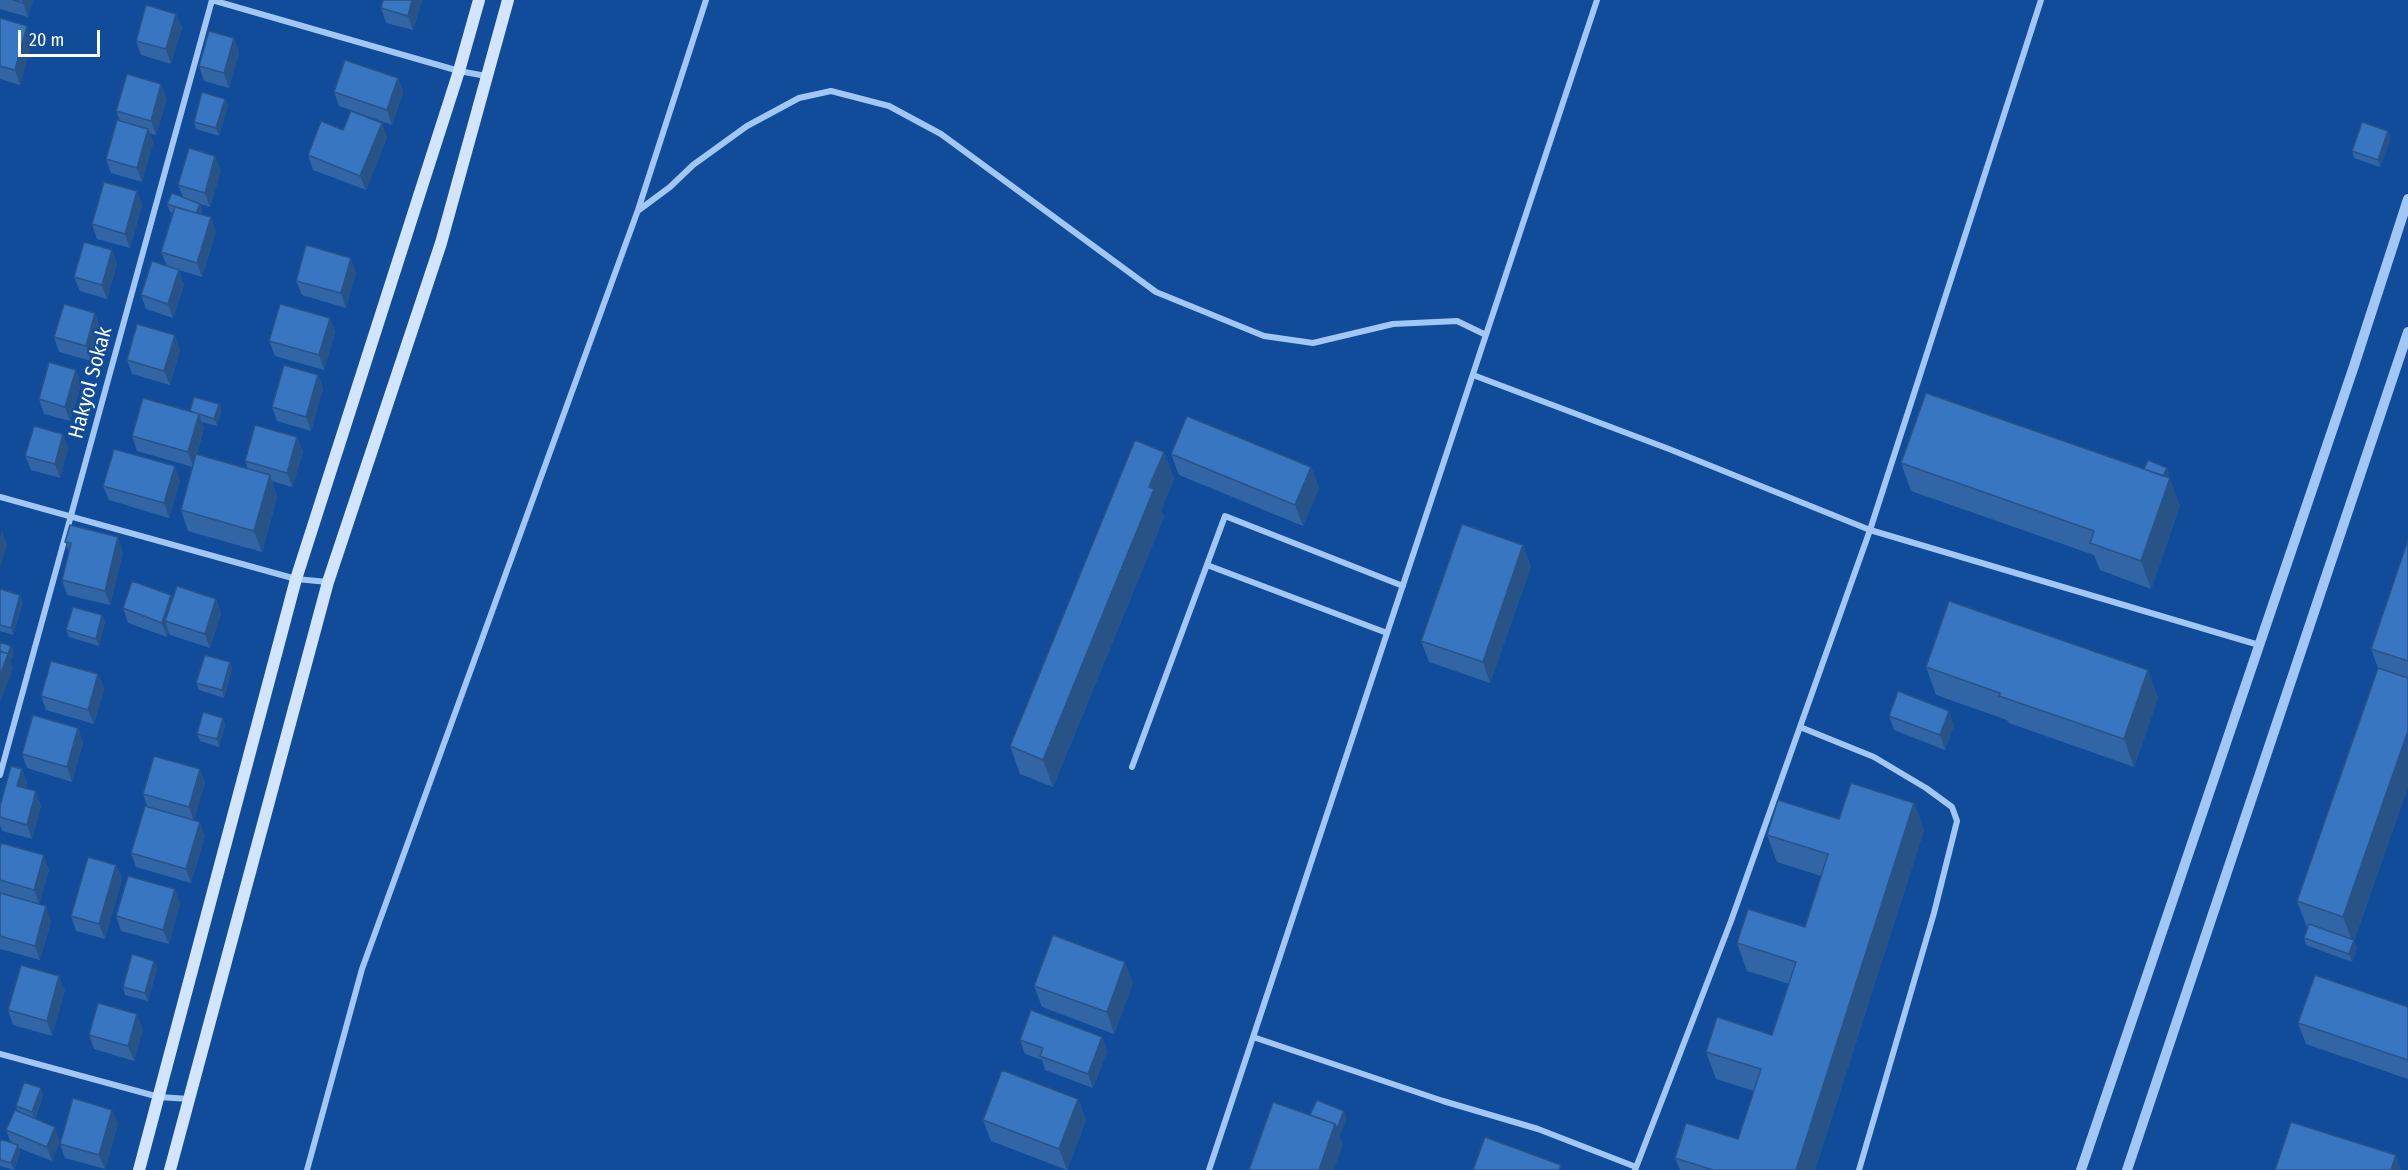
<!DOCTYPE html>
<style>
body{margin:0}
#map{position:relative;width:2408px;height:1170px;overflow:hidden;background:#104c99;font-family:"Fira Sans Condensed",sans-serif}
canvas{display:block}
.scale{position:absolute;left:18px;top:30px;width:82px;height:27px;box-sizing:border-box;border:3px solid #fff;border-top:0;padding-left:8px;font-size:18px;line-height:21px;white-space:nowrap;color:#fff;-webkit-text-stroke:4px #104c99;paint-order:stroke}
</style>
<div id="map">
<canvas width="2408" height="1170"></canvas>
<div class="scale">20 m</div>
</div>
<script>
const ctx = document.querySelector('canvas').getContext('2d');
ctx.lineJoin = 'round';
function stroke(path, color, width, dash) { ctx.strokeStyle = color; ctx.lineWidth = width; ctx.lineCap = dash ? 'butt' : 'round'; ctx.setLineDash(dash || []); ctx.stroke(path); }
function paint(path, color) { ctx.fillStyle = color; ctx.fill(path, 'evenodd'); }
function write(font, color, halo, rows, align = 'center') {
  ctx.font = font + ' "Fira Sans Condensed",sans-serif'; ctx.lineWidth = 4.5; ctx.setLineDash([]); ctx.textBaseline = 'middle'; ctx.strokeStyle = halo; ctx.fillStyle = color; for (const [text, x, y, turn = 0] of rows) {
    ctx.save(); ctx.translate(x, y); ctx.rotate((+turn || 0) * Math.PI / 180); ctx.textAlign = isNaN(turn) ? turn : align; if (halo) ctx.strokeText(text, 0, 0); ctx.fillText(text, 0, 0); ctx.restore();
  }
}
const minor = new Path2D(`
 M639 210 670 187 693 165 747 126 799 98 831 91 889 106 941 134 1156 292 1264 336 1313 343 1393 324 1457 321 1486 335
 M1473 375 1669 449 1870 530 2259 645
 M0 497 296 579 328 582
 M1207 565 1387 633
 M1800 727 1874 757 1926 788 1952 807 1957 821 1934 913 1859 1170
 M1132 767 1225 516 1403 586
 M0 775 212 0 459 71 486 76
 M1253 1037 1443 1101 1538 1129 1636 1167
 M0 1054 159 1097 189 1099
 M307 1170 362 969 638 210 706 0
 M1209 1170 1597 0
 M1635 1170 1731 921 1870 530 2041 0`);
const tertiary = new Path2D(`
 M2081 1170 2354 366 2408 199
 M2127 1170 2408 332`);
const secondary = new Path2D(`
 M139 1170 296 579 459 71 479 0
 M170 1170 328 582 441 243 508 0`);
const wall = new Path2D(`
 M0 0H33L28 17 0 9Z
 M383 0H422L413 30 386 23 381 8Z
 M176 14 182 28 171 64 141 55 136 41Z
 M0 18 32 41 20 85 0 79Z
 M234 38 239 53 229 88 204 81 199 66Z
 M398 78 403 93 392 125 339 106 334 92Z
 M167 98 156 135 149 133 153 143 142 182 111 173 106 159 120 121 116 111Z
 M225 99 228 106 219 136 196 129 194 122Z
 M343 130 387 137 366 190 313 170 308 155Z
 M2388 131 2391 138 2380 167 2354 158 2352 151Z
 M221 170 210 207 200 204 202 211 201 214 211 217 216 232 202 277 169 267 179 270 184 285 173 318 146 309 141 295 167 266 161 252 173 213 170 212 167 204 183 197 178 185Z
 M137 191 142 205 130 248 97 239 92 224Z
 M112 250 117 264 107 299 80 291 74 277Z
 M356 273 346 308 302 295 296 281Z
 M95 313 100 327 91 361 59 352 54 337Z
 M330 318 335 332 324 370 275 356 269 341Z
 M180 349 170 385 132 374 127 360Z
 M76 370 81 384 70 421 44 414 39 399Z
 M318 375 323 389 311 431 277 421 272 407Z
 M219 404 221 411 217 426 202 422 204 428 197 454 248 469 245 461 297 437 303 452 292 487 272 481 277 497 262 552 188 531 181 510 193 467 137 451 132 436 190 411Z
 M63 434 68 449 60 478 31 470 25 456Z
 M1164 452 1174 479 1161 510 1164 517 1053 787 1020 774 1010 746Z
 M1171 454 1311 467 1319 488 1303 526 1179 475Z
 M1901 463 2144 469 2169 475 2168 478 2180 506 2151 589 2100 570 2094 555 1911 491Z
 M180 481 169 518 109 500 103 486Z
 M2408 540V787L2354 941 2357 948 2352 962 2306 945 2304 938 2307 928 2297 901 2378 668 2371 649Z
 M65 542 123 552 110 605 67 595 62 580 69 551Z
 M1523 545 1531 567 1490 683 1429 662 1421 641Z
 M0 589 23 602 13 635 0 631Z
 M173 598 216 599 221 613 210 648 170 635 169 632 167 637 128 623 123 608Z
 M102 615 105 622 99 646 69 637 66 630Z
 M1926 667 2148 670 2158 698 2134 767 2009 723 2007 720 1936 695Z
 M232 669 224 698 199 690 196 683Z
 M98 674 104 689 94 724 46 710 41 696Z
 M1889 716 1954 725 1945 750 1894 730Z
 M223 718 225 725 219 747 200 741 197 734Z
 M78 728 83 743 72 782 27 768 22 754Z
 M22 769 27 783 26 788 41 806 32 839 2 831 0 825V806Z
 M200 769 205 783 194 820 205 836 191 883 136 867 131 853 147 806 143 794Z
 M1914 803 1924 830 1815 1170H1680L1675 1158 1738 1139 1754 1091 1716 1079 1706 1052 1772 1035 1789 984 1747 971 1737 943 1805 927 1821 876 1777 862 1767 835Z
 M0 848 49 870 39 904 51 921 40 960 0 949Z
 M116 865 122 879 105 939 76 931 71 916Z
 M180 904 169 944 121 931 116 916Z
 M154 961 157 968 148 1001 125 995 123 987Z
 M1133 983 1114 1034 1042 1007 1034 986Z
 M65 990 52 1036 13 1025 8 1010Z
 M2408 1007V1079L2306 1044 2298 1023Z
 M143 1029 134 1061 94 1049 89 1035Z
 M1102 1037 1107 1051 1093 1088 1045 1070 1042 1060 1025 1054 1020 1040Z
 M43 1095 35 1119 55 1127 52 1161 19 1148 20 1153 14 1170 0 1166V1139L11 1143 6 1130 18 1112 16 1106Z
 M1078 1099 1086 1120 1067 1170 991 1141 983 1120Z
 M118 1124 105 1169 65 1158 60 1144Z`);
const shadedWall = new Path2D(`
 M23 0H33L28 17 23 3Z
 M412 0H422L413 30 408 16Z
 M176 14 182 28 171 64 166 49Z
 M27 26 32 41 20 85 15 70Z
 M234 38 239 53 229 88 224 73Z
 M398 78 403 93 392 125 387 110Z
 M161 84 167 98 156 135 151 121Z
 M225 99 228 106 219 136 216 128Z
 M382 123 387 137 366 190 360 176Z
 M148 129 153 143 142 182 137 168Z
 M2388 131 2391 138 2380 167 2378 160Z
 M215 156 221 170 210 207 205 193Z
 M137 191 142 205 130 248 125 234Z
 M200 204 202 211 198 223 195 215Z
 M211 217 216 232 202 277 197 263Z
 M112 250 117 264 107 299 102 285Z
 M351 258 356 273 346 308 341 293Z
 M179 270 184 285 173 318 168 304Z
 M95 313 100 327 91 361 86 346Z
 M330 318 335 332 324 370 319 355Z
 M175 335 180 349 170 385 164 371Z
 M76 370 81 384 70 421 65 407Z
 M318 375 323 389 311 431 306 417Z
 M219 404 221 411 217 426 214 419Z
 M199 414 204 428 193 467 188 452Z
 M63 434 68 449 60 478 55 464Z
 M297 437 303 452 292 487 287 473Z
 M1164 452 1174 479 1161 510 1164 517 1053 787 1043 760Z
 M175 466 180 481 169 518 164 503Z
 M1311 467 1319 488 1303 526 1295 505Z
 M2167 468 2169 475 2163 490 2160 483Z
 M270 475 277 497 262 552 254 531Z
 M2170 478 2180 506 2151 589 2141 561Z
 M2 530 7 545 0 568V536Z
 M118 537 123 552 110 605 105 591Z
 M1523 545 1531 567 1490 683 1483 662Z
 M20 595 23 602 13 635 11 628Z
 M171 595 177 610 165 621 169 632 167 637 162 623Z
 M216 599 221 613 210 648 205 634Z
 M102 615 105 622 99 646 96 639Z
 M11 646 14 653 11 661 8 654Z
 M8 654 13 669 0 703V675Z
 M230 662 232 669 224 698 222 690Z
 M2148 670 2158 698 2134 767 2124 739Z
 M98 674 104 689 94 724 88 710Z
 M1949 711 1954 725 1945 750 1940 735Z
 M223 718 225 725 219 747 217 739Z
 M78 728 83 743 72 782 67 767Z
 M2408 731V787L2354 941 2357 948 2352 962 2349 954 2353 943 2343 917Z
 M22 769 27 783 23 800 17 786Z
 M200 769 205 783 194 822 189 807Z
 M36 791 41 806 32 839 27 825Z
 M1914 803 1924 830 1815 1170H1796Z
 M200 822 205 836 191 883 186 869Z
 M44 855 49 870 39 904 34 890Z
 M116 865 122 879 105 939 99 924Z
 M175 889 180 904 169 944 163 930Z
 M46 906 51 921 40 960 35 946Z
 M154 961 157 968 148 1001 145 993Z
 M1125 962 1133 983 1114 1034 1107 1012Z
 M59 976 65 990 52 1036 47 1021Z
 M137 1014 143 1029 134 1061 128 1046Z
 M1102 1037 1107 1051 1093 1088 1088 1074Z
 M41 1088 43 1095 34 1119 32 1112Z
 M1078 1099 1086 1120 1067 1170 1059 1149Z
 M112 1110 118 1124 105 1169 99 1155Z
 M1344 1111 1347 1119 1340 1135 1343 1145 1334 1170H1319L1335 1124Z
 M55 1127 60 1142 52 1161 47 1147Z
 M18 1145 20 1153 14 1170 11 1163Z
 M2396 1155 2401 1170H2391Z`);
const building = new Path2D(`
 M13 0H23V3Z
 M383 0H412L408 16 381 8Z
 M146 5 176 14 166 49 136 41Z
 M0 18 27 26 15 70 0 66Z
 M209 31 234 38 224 73 199 66Z
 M345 60 398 78 387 110 334 92Z
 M127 74 161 84 151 121 116 111Z
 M202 92 225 99 216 128 194 122Z
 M351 111 382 123 360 176 308 155 321 121 343 130Z
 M117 120 148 129 137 168 106 159Z
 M2362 122 2388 131 2378 160 2352 151Z
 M189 148 215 156 205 193 178 185Z
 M104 182 137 191 125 234 92 224Z
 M172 193 200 204 196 213 167 204Z
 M175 207 211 217 197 263 161 252Z
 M84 242 112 250 102 285 74 277Z
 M306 245 351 258 341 293 296 281Z
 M152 261 179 270 168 304 141 295Z
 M64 304 95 313 86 346 54 337Z
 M280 304 330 318 319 355 269 341Z
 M137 324 175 335 164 371 127 360Z
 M49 362 76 370 65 407 39 399Z
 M284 365 318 375 306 417 272 407Z
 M1926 393 2170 478 2141 561 2090 543 2094 531 1901 463Z
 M194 397 219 404 214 419 190 411Z
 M143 398 199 414 188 452 132 436Z
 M1187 416 1311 467 1295 505 1171 454Z
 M255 425 297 437 287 473 245 461Z
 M34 426 63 434 55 464 25 456Z
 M1135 440 1164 452 1149 487 1154 489 1043 760 1010 746Z
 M114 449 175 466 164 503 103 486Z
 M196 454 270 475 254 531 181 510Z
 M2148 460 2167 468 2163 476 2144 469Z
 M1462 524 1523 545 1483 662 1421 641Z
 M70 525 118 537 105 591 62 580 71 543 65 542Z
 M2408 540V661L2371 649Z
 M132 581 171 595 162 623 123 608Z
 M177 586 216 599 205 634 165 621Z
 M0 589 20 595 11 628 0 625Z
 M1949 601 2148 670 2124 739 1999 696 2000 693 1926 667Z
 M73 607 102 615 96 639 66 630Z
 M0 642 11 646 8 654 0 651Z
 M0 651 8 654 0 675Z
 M205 655 230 662 222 690 196 683Z
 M51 661 98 674 88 710 41 696Z
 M2378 668 2408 678V731L2343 917 2297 901Z
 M1898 691 1949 711 1940 735 1889 716Z
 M203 712 223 718 217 739 197 734Z
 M33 715 78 728 67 767 22 754Z
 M154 756 200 769 189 807 143 794Z
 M11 766 22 769 17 786 36 791 27 825 0 817V806Z
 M1851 783 1914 803 1796 1170H1713L1675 1158 1686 1123 1738 1139 1761 1069 1706 1052 1717 1017 1772 1035 1796 962 1737 943 1748 909 1805 927 1828 854 1767 835 1778 800 1839 819Z
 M145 806 200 822 186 869 131 853Z
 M1 843 44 855 34 890 0 880V848Z
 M88 857 116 865 99 924 71 916Z
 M128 876 175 889 163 930 116 916Z
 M0 893 46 906 35 946 0 936Z
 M2309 924 2354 940 2349 954 2304 938Z
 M1053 935 1125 962 1107 1012 1034 986Z
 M132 954 154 961 145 993 123 987Z
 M21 965 59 976 47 1021 8 1010Z
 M2315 975 2408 1007V1060L2298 1023Z
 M98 1003 137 1014 128 1046 89 1035Z
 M1031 1010 1102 1037 1088 1074 1040 1056 1043 1048 1020 1040Z
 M1002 1070 1078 1099 1059 1149 983 1120Z
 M24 1082 41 1088 32 1112 16 1106Z
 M73 1098 112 1110 99 1155 60 1144Z
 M1317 1100 1344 1111 1337 1128 1335 1124 1310 1115Z
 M1273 1102 1335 1124 1319 1170H1249Z
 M15 1110 55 1127 47 1147 6 1130Z
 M2291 1122 2396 1155 2391 1170H2275Z
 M1485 1137 1561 1165 1559 1170H1473Z
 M0 1139 18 1145 11 1163 0 1160Z`);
const streetNames = [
 ["Hakyol Sokak",91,383,-75]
];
stroke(minor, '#a2c7f4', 6);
stroke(tertiary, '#a2c7f4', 10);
stroke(secondary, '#d2e5fd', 12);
paint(wall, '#3165a6');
paint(shadedWall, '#285387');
paint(building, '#3976c1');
stroke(building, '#285387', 1.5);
write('21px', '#fff', '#104c99', streetNames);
</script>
